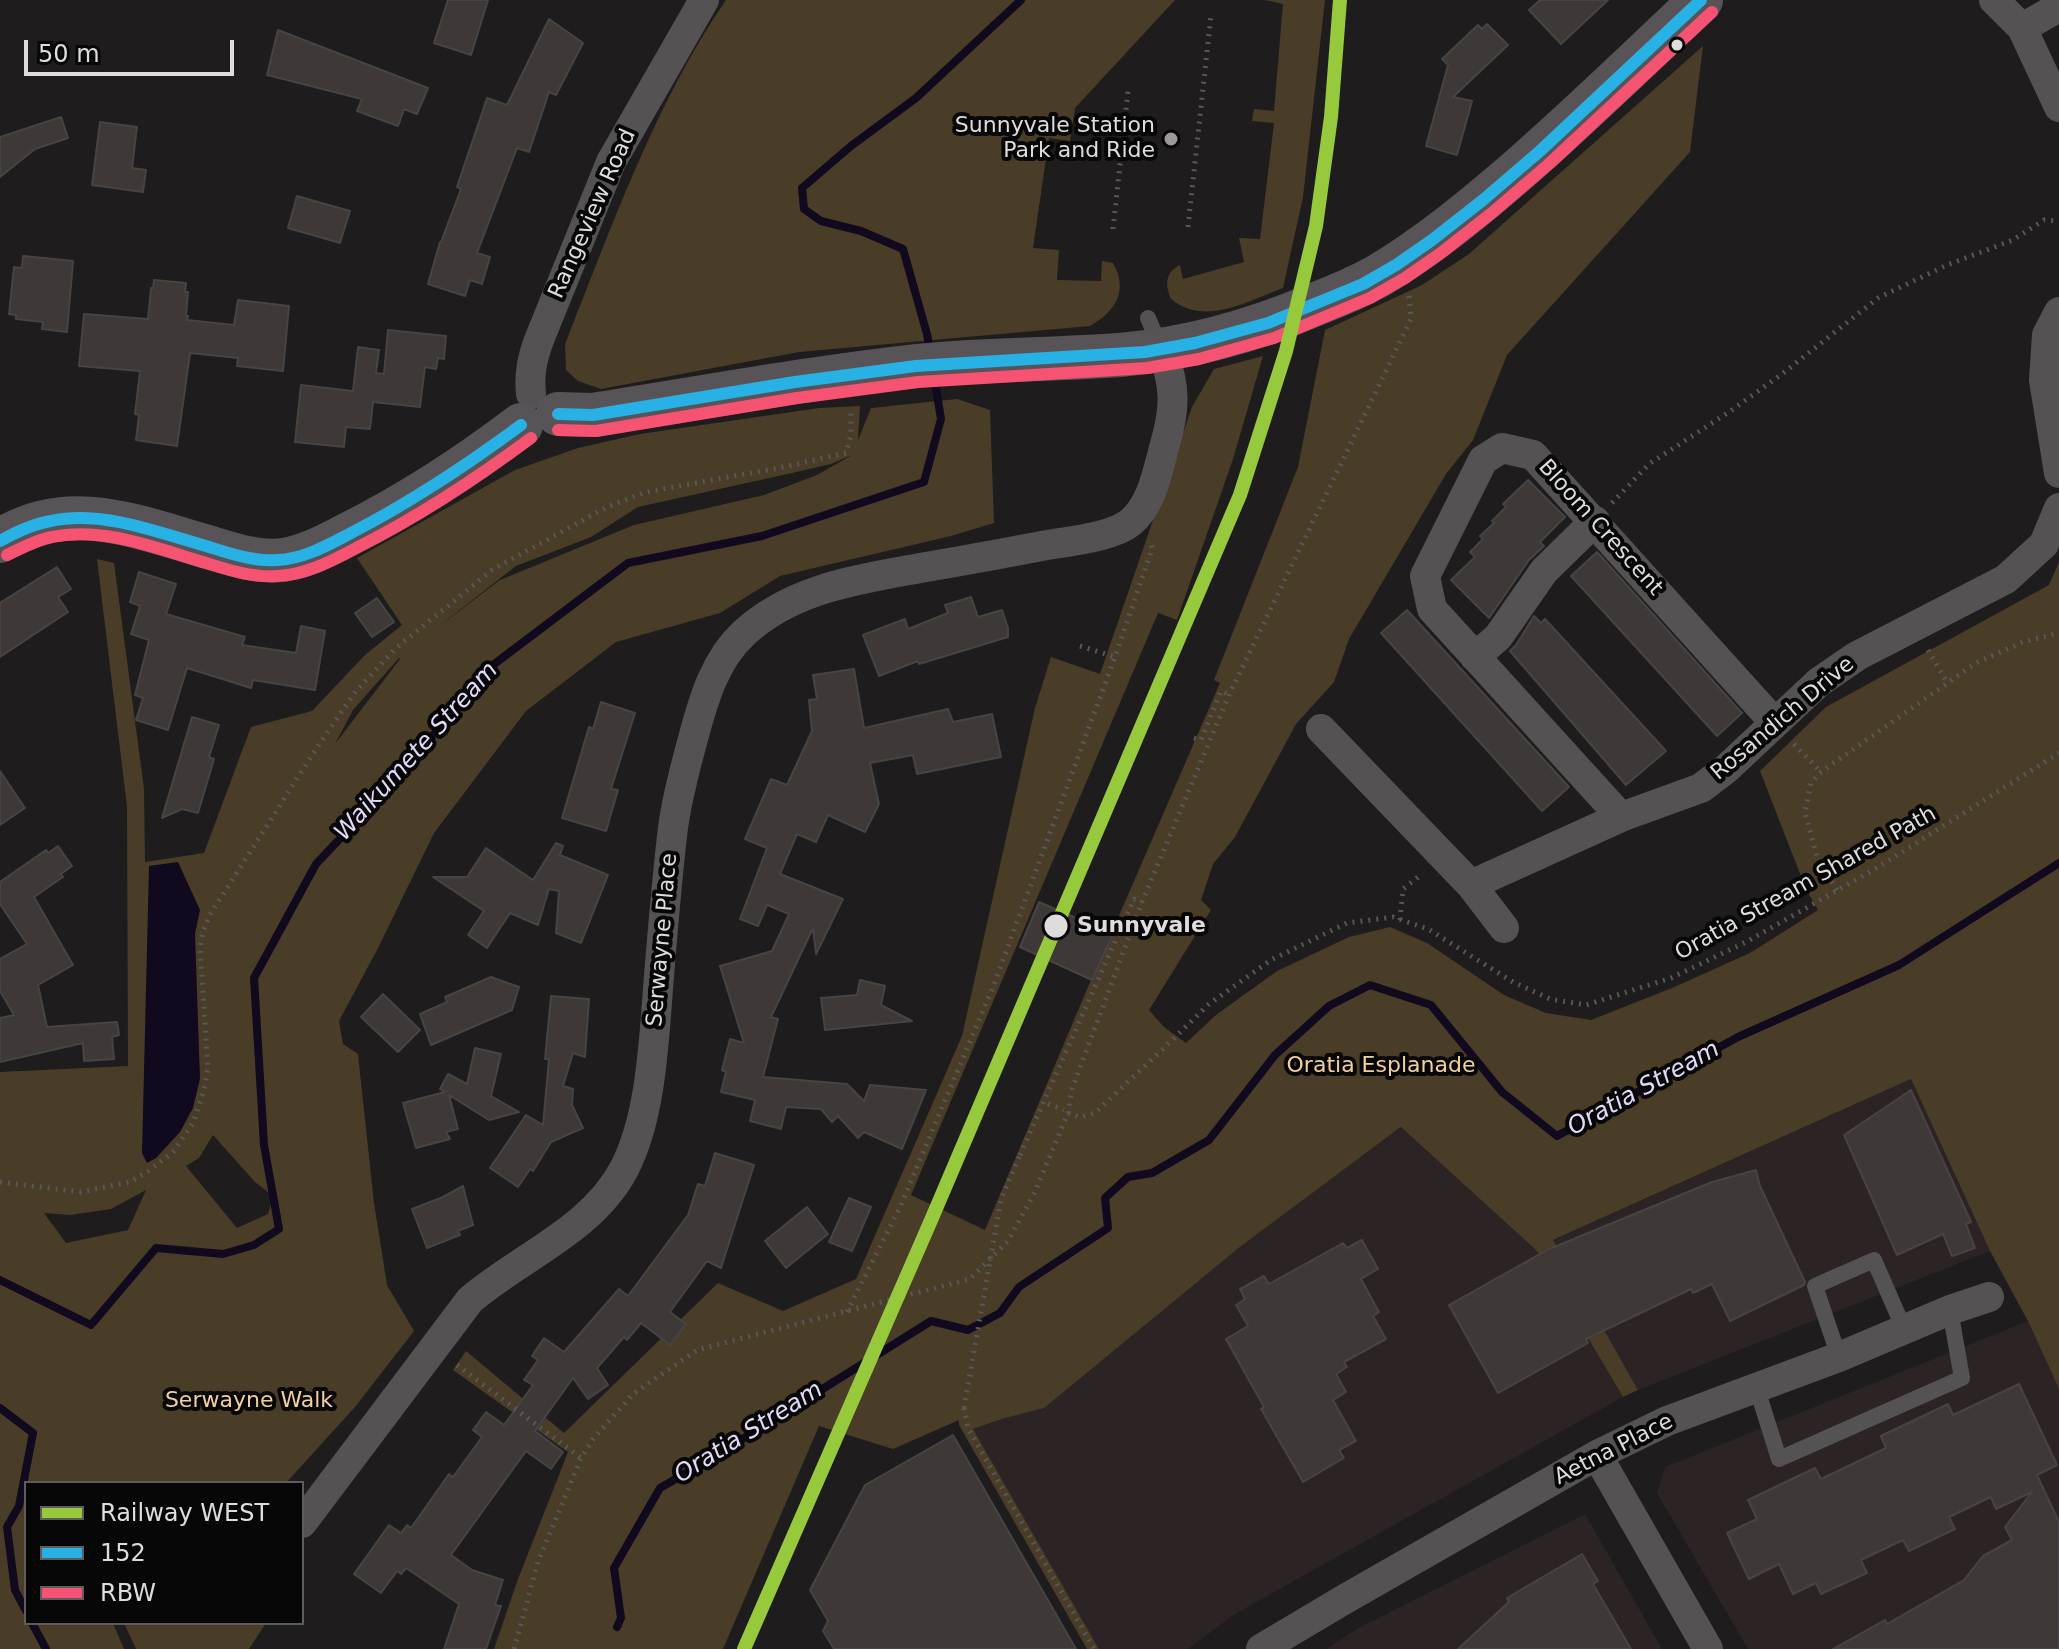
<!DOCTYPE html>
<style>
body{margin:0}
#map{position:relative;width:2059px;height:1649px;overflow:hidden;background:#1e1c1d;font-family:"DejaVu Sans",sans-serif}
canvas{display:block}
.legend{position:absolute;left:24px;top:1481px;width:280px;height:144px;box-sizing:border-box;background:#080707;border:2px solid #5e5c5c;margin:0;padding:10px 14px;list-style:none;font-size:24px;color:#dedcdc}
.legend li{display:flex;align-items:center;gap:16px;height:40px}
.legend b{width:40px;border:2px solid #5e5c5c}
.scale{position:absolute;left:24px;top:40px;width:210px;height:36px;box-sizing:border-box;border:4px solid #dedcdc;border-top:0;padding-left:10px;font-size:24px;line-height:28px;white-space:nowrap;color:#dedcdc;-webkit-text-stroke:6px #080707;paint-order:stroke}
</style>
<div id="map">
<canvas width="2059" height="1649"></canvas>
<ul class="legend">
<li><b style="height:10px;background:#97c93d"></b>Railway WEST</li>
<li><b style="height:10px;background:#28b1e5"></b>152</li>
<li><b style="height:10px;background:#f65372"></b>RBW</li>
</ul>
<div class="scale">50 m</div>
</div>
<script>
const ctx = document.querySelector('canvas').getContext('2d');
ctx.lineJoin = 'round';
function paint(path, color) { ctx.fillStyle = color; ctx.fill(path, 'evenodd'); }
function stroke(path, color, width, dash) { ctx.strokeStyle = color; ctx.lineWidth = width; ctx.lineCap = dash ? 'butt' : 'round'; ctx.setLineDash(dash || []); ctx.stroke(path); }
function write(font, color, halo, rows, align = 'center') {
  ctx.font = font + ' "DejaVu Sans",sans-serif'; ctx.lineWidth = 8; ctx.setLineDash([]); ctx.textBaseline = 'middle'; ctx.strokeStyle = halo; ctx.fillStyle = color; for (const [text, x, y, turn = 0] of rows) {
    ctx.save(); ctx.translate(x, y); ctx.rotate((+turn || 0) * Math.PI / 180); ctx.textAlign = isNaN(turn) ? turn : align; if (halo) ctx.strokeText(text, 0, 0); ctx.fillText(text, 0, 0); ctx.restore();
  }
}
const built = new Path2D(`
 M1911 1079 1990 1251 1638 1390 1552 1241Z
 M1402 1127 1536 1250 1623 1397 1235 1614 1188 1649H1099L973 1429 1005 1418Z
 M2028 1321 2059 1389V1649H1748L1657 1493 1665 1467Z
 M1585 1514 1662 1649H1326L1355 1630Z`);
const green = new Path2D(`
 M726 0H1175L1075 108 1070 141 1049 138 1033 248 1059 250 1057 280 1101 281 1102 261 1113 263C1129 291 1115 312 1090 326L799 352 601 389 578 381 566 370 565 344C612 226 654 105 726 0Z
 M1265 0H1325L1303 197 1283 288C1248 301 1205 327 1171 299 1165 285 1165 272 1180 265L1183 279 1244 262 1239 238 1260 239 1274 123 1252 121 1254 109 1274 111 1283 4Z
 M1703 46 1690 152 1507 355 1473 440 1446 474 1349 639 1334 682 1296 724 1235 837 1213 864 1201 900 1211 910 1149 1010 1164 1027 1186 1043 1216 1015 1277 971 1349 937 1390 927 1427 943 1504 995 1546 1013 1591 1020 1672 988 1750 953 1818 910 1806 889 1760 771 1826 707 2049 585 2059 562V1389L2028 1321 1990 1251 1911 1079 1553 1240 1638 1390 1623 1397 1536 1250 1401 1127 1241 1246 1044 1408 1005 1418 973 1429 1099 1649H1087L959 1425V1420L893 1449 819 1426 723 1649H494L518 1579 568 1452 453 1370 466 1351 564 1433 718 1283 783 1311 856 1279 962 1036 1035 708 1051 657 1100 674 1192 407 1214 369 1263 356 1233 459 1177 620 1158 613 911 1195 985 1230 1088 987 1220 683 1214 680 1298 467 1325 330 1422 285 1469 254Z
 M957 399 990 410 994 523 951 536 780 576 720 613 616 642 526 711 434 833 378 948 339 1021 343 1044 358 1054 374 1203 387 1285 414 1331 355 1407 286 1483H26V1623H113L124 1649H0V1072L128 1066 127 807 97 559 114 563 144 789 145 862 204 853 251 727 312 711 365 655 402 625 357 558 515 470 578 448 640 434 819 408 860 406 858 440 871 408ZM852 455 817 475 764 495 634 525 500 580 434 630 516 566 591 537 638 507 792 473 831 464ZM399 658 400 659 335 744 353 710ZM213 1135 255 1182 273 1196 268 1214 237 1228 186 1166 199 1158ZM146 1190 128 1230 66 1243 44 1213 70 1215 111 1209Z
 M124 1623H266L249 1649H136Z`);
const water = new Path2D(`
 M178 862 200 910 195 934 200 1079 193 1108 180 1132 156 1158 147 1163 142 1153 149 866Z`);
const stream = new Path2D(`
 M930 351 927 334 903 249 861 231 821 221 804 209 802 188 851 146 916 98 1021 0
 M0 1280 91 1325 156 1248 223 1254 254 1245 279 1229 264 1145 254 978 316 864 405 770 485 671 628 563 762 536 924 482 941 419 934 376
 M0 1408 33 1433 19 1506 7 1527 15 1590 26 1611
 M32 1623 46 1649
 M617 1627 621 1618 614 1568 660 1488 714 1457 931 1321 968 1330 1000 1313 1019 1287 1108 1228 1105 1198 1128 1177 1152 1173 1209 1140 1275 1055 1329 1006 1370 985 1431 1005 1502 1092 1557 1136 1738 1037 1899 965 2059 863`);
const building = new Path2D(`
 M448 0H488L471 55 434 43Z
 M1540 0H1608L1561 44 1529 10Z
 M549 19 583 43 556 95 549 92 529 152 517 148 477 253 490 257 482 284 470 280 465 296 428 284 440 242H441L461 189 457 187 487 98 507 105Z
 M1487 24 1508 45 1453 97 1472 101 1457 155 1426 146 1448 65 1442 59 1478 25 1482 29Z
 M278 30 428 88 417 114 404 109 398 126 357 111 362 99 267 75Z
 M61 117 68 138 35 149 0 177V137Z
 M100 122 137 127 132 168 146 170 143 192 92 185Z
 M297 196 350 211 340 243 288 228Z
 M23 256 73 261 67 332 42 329 43 322 16 319V315L9 314 14 267 22 268Z
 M154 280 186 283 185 292H188L186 316H188L187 320 234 325 238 300 289 306 283 371 237 366 238 358 190 353 177 446 136 440 139 415 135 414 140 371 79 366 84 314 148 319 151 288H153Z
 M388 330 446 336 444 359 438 358 436 369 425 367 420 407 373 402 370 429 346 427 344 447 295 442 301 385 353 391 358 347 379 350 376 373 384 374Z
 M1528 480 1565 517 1540 542 1544 546 1529 560 1489 618 1451 580 1475 557 1470 552 1483 539 1480 536 1494 523 1492 521 1506 507 1503 504Z
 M1597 552 1742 713 1717 736 1571 576Z
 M57 567 71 589 58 597 68 612 0 657V603Z
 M139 572 176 584 166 614 245 637 242 645 296 653 301 626 325 631 315 690 253 680 251 688 187 668 168 730 136 720 143 698 135 695 149 640 131 634 140 606 130 602Z
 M971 597 978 617 1002 610 1008 628V637L919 664 918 661 879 676 863 635 905 619 908 629 948 613 945 605Z
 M377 598 394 622 372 637 355 613Z
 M1407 610 1569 787 1542 811 1381 633Z
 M1534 616 1541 623 1545 619 1666 751 1626 785 1510 651 1516 645Z
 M854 669 864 728 948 709 953 722 992 714 1001 757 917 774 913 755 870 763 879 804 865 832 828 815 816 842 797 834 780 874 843 899 816 954 813 928 771 1017 778 1019 763 1077 847 1084 864 1101 870 1085 926 1090 902 1149 864 1132 858 1138 838 1116 832 1122 821 1109 786 1107 781 1129 750 1121 755 1100 721 1092 726 1072 722 1070 730 1039 744 1043 720 966 772 951 789 914 767 905 758 926 740 919 767 848 745 839 771 779 787 785 812 731 809 700 817 699 813 675Z
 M601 702 635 713 611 789 618 790 606 831 562 818 589 727 593 729Z
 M192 717 219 725 209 757 214 759 198 813 182 809 162 818Z
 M0 771 25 808 0 825Z
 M556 843 563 846 560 855 608 875 581 943 556 933 559 891 549 889 538 925 510 913 487 948 468 935 484 911 433 877H467L486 848 533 880Z
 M58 846 72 866 61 874 63 877 34 897 73 965 38 985 47 1027 117 1022 119 1035 112 1037 114 1059 84 1061 83 1043 0 1062V1018L14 1015 0 991V959L27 944 0 904V882L46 850 48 853Z
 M1039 902 1113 934 1092 980 1020 947Z
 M491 977 519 987 512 1010 431 1045 420 1014 447 1002 445 997Z
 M860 980 885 986 881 1005 912 1021 825 1030 821 998 857 995Z
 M383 994 420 1030 398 1052 361 1017Z
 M551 996 589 999 585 1057 573 1053 563 1086 573 1089 572 1105 583 1128 551 1142 533 1171 530 1169 518 1187 490 1168 526 1115 543 1125 549 1059H545Z
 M475 1048 501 1054 491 1096 519 1112 489 1120 449 1095 458 1129 446 1132 450 1139 416 1148 403 1103 445 1092 440 1089 448 1074 467 1084Z
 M1911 1090 1971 1222 1966 1224 1975 1248 1952 1256 1943 1234 1897 1255 1844 1135Z
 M715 1153 754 1165 721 1268 707 1261 670 1312 686 1324 670 1345 641 1323 627 1340 624 1337 597 1368 608 1385 588 1399 573 1378 535 1431 563 1452 551 1469 526 1451 451 1555 472 1570 503 1580 495 1605 501 1606 486 1649H444L459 1604 406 1568 401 1574 397 1571 381 1593 354 1574 389 1525 401 1533 407 1525 411 1528 449 1474 453 1477 482 1437 473 1430 486 1412 504 1425 533 1385 524 1380 538 1360 532 1356 544 1338 564 1352 619 1289 628 1296 688 1215 698 1184 705 1186Z
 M1756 1170 1760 1186 1805 1282 1804 1285 1730 1321 1712 1284 1693 1293 1691 1289 1586 1339 1588 1343 1498 1393 1449 1305 1547 1250 1712 1182Z
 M463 1186 473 1225 458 1231 460 1235 427 1248 412 1209 443 1197Z
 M849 1198 871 1207 852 1251 829 1242Z
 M807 1207 828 1234 786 1268 765 1241Z
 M1362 1240 1378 1269 1361 1279 1379 1312 1373 1316 1386 1339 1344 1362 1347 1367 1336 1374 1346 1392 1333 1400 1356 1441 1339 1450 1344 1458 1303 1482 1261 1409 1264 1407 1226 1339 1248 1326 1236 1305 1245 1299 1240 1289 1264 1276 1269 1284 1343 1243 1347 1248Z
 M2019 1384 2057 1465 2037 1475 2059 1522V1649H1833L1885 1620 1887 1624 1964 1580 1983 1556 2012 1540 2005 1527 2032 1492 1996 1509 1991 1497 1949 1517 1955 1529 1909 1551 1903 1540 1861 1560 1867 1573 1821 1594 1816 1583 1793 1594 1779 1564 1749 1579 1727 1533 1757 1519 1748 1500 1815 1468 1821 1479 1886 1448 1881 1436 1948 1404 1953 1415Z
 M953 1435 1076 1649H834L823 1631 828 1621 810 1590 865 1485Z
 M1582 1554 1598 1581 1593 1584 1631 1649H1458L1509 1602 1507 1598Z`);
const path = new Path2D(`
 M1188 227 1211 15
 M1113 229 1128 91
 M1612 503 1649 464 1729 412 1782 374 1878 298 1947 265 2013 240 2044 220 2059 221
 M1080 646 1115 657
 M1928 650 1948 684
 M1194 738 1201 740 1221 691 1229 695
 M1794 744 1821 772
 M1837 890 1817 857 1805 812 1811 783 1821 772 1976 663 2023 642 2059 633
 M1400 920 1403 889 1422 874
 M1048 1104 1064 1110
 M1068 1113 1080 1117 1095 1113 1160 1052 1209 1004 1271 960 1347 923 1393 917 1428 929 1513 982 1550 999 1586 1005 1671 978 1746 942 1875 869 2059 753
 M1020 1155 1134 899 1142 902
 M0 1182 81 1192 130 1182 147 1172 173 1152 193 1123 204 1090 208 1069 200 948 203 931 211 913 316 749 356 691 396 648 492 570 607 507 646 492 779 468 846 453 851 435V409
 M847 1312 900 1207 993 987 1115 657 1152 549 1151 541
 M457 1365 581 1458
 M964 1408 968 1428 1094 1649
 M514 1649 538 1562 581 1458 593 1439 633 1394 697 1350 970 1279 1008 1241 1034 1194 1068 1113 1072 1089 1142 902 1229 695 1411 319 1409 295`);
const service = new Path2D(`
 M1148 318 1160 346
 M1839 1357 1815 1286 1874 1260 1904 1329
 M1757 1389 1779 1459 1962 1378 1950 1310`);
const minor = new Path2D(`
 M1994 0 2022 28 2059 107
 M2022 28 2059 7
 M2059 312 2047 335 2044 380 2059 473
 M531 394C529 374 532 359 539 340L611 162 704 0
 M1475 657 1498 637 1544 571 1595 521
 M1321 729 1471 885 1504 928
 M1621 817 1432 609 1425 576 1483 460 1502 448 1533 455 1775 723
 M1471 885 1621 817 1701 788 1726 769 1819 682 1857 656 2006 579 2044 544 2059 508
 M1597 1455 1708 1649
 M302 1523 470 1300C520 1257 592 1230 624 1169 652 1116 654 1036 659 976 663 927 667 877 673 828 677 796 686 765 694 735 704 698 715 660 744 633 793 588 857 580 920 568 962 561 1005 553 1047 545 1071 541 1113 537 1131 522 1152 504 1157 473 1164 448 1175 410 1177 387 1161 349
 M1261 1649 1345 1599 1597 1455 1667 1421 1839 1357 1950 1310 1989 1297`);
const secondary = new Path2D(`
 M558 414 593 415C700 398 808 378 916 366 984 359 1052 360 1120 355 1188 349 1253 331 1316 304 1337 296 1358 287 1378 276 1427 247 1473 209 1516 172 1579 117 1640 58 1701 0
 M0 541C68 496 140 528 211 548 234 555 259 563 283 560 305 557 325 546 345 536 407 505 466 467 521 425`);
const pathBridge = new Path2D(`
 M964 1408 1001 1199 1020 1155`);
const bus1 = new Path2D(`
 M558 414 593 415 795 382 916 366 1145 352 1195 343 1268 323 1363 284 1396 265 1432 240 1483 200 1540 151 1701 0
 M0 541C16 532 32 524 51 521 102 510 157 532 206 546 229 553 253 562 277 560 304 559 328 545 351 533 411 502 467 465 521 425`);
const bus2 = new Path2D(`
 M558 430 596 431 797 398 918 382 1147 368 1199 359 1274 338 1370 298 1405 278 1441 253 1493 212 1550 163 1712 12
 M7 555C22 548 36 540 52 537 103 526 158 549 206 563 229 570 253 578 277 576 308 575 335 559 362 545 421 515 477 478 531 438`);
const rail1 = new Path2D(`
 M744 1649 932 1218 1240 495 1286 351 1316 226 1331 117 1340 0`);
const markers = [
 [1677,45,7,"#dedcdc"],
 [1171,139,8,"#9b9999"],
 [1056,926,13,"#dedcdc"]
];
const poiNames = [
 ["Sunnyvale Station",1155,126],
 ["Park and Ride",1155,151]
];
const streetNames = [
 ["Rangeview Road",593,214,-66],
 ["Bloom Crescent",1600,528,48],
 ["Rosandich Drive",1783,719,-40],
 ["Oratia Stream Shared Path",1806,884,-29],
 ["Serwayne Place",663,940,-85],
 ["Aetna Place",1614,1450,-27]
];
const stopNames = [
 ["Sunnyvale",1077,926]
];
const parkNames = [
 ["Oratia Esplanade",1381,1066],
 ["Serwayne Walk",249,1401]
];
const waterNames = [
 ["Waikumete Stream",417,752,-48],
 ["Oratia Stream",1644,1089,-29],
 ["Oratia Stream",749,1433,-32]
];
paint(built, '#2c2324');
paint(green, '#493d28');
paint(water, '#11091e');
stroke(stream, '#11091e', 8);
paint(building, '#3e3937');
stroke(building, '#464444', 2);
stroke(path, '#595758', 5, [2, 6]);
stroke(service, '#555254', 16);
stroke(minor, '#555254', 30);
stroke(secondary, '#585357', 44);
stroke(pathBridge, '#595758', 5, [2, 6]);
stroke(bus1, '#28b1e5', 12);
stroke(bus2, '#f65372', 12);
stroke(rail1, '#97c93d', 14);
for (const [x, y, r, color] of markers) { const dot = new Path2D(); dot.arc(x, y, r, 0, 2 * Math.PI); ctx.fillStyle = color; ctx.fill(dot); stroke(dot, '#080707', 3); }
write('22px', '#dedcdc', '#080707', poiNames, 'right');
write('22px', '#dedcdc', '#080707', streetNames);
write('bold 22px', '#dedcdc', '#080707', stopNames, 'left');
write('22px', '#f1d09c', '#080707', parkNames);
write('italic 24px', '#e4d9fa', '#080707', waterNames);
</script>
